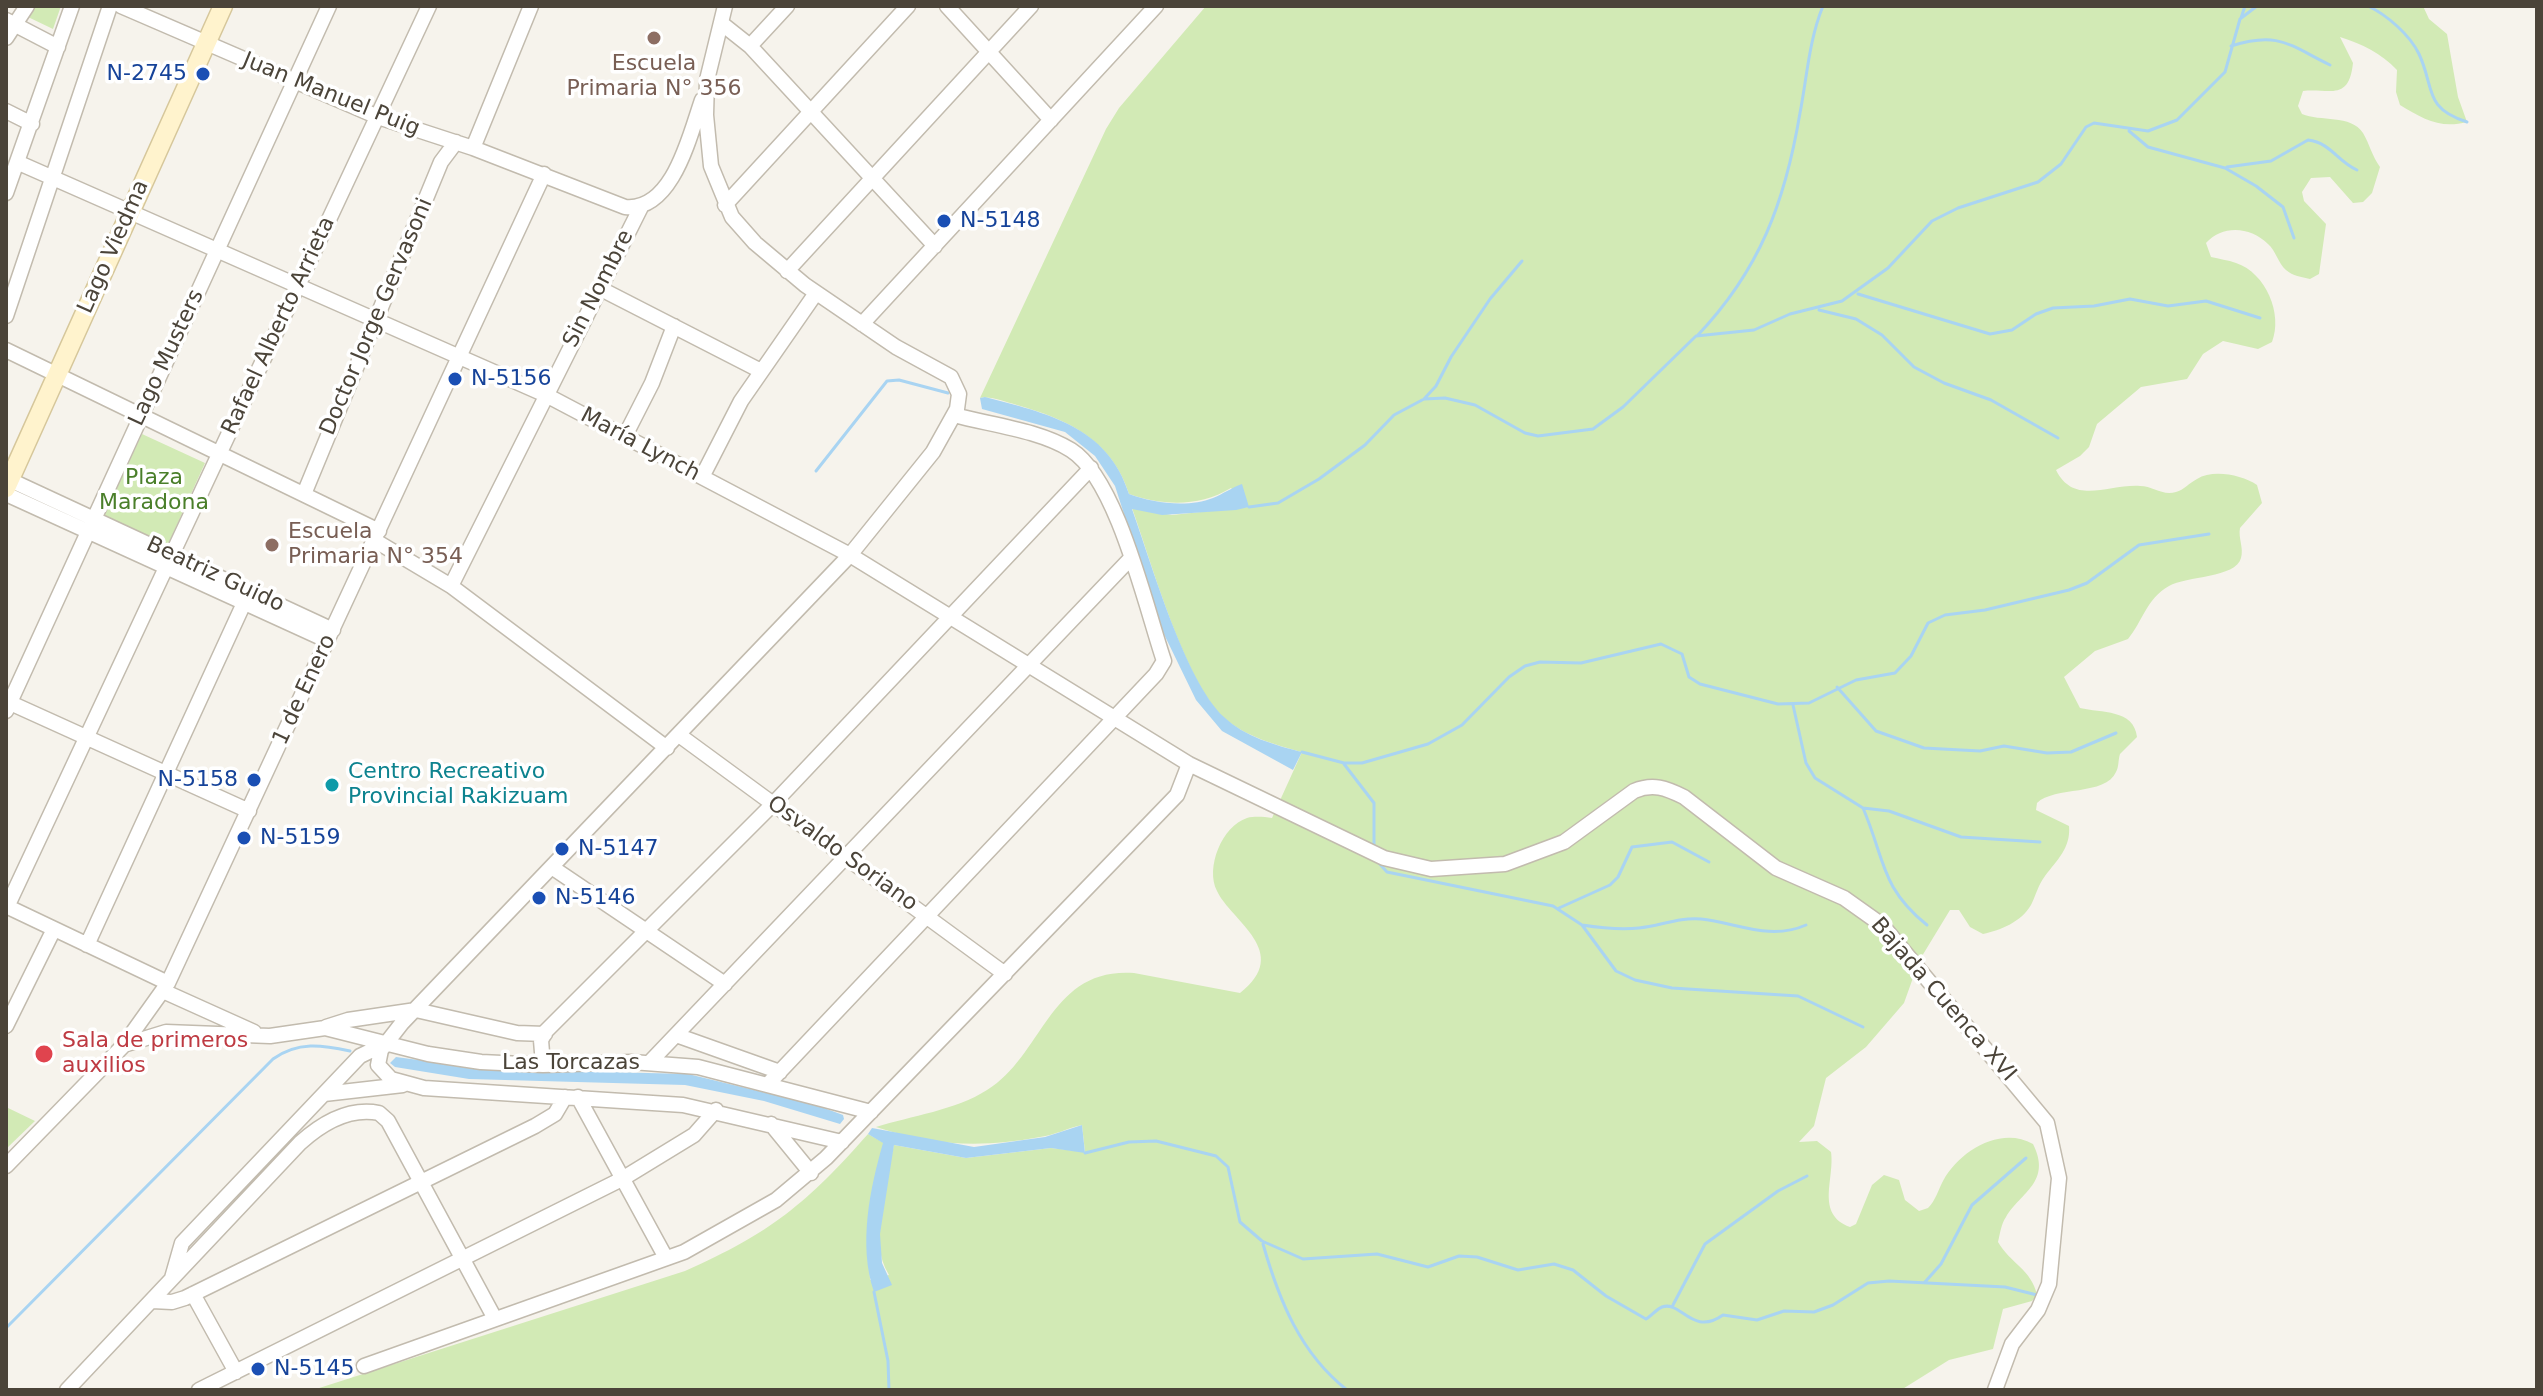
<!DOCTYPE html>
<meta charset="utf-8">
<style>
body{margin:0}
#map{position:relative;width:2543px;height:1396px;overflow:hidden;background:#f6f3ec;font-family:"DejaVu Sans",sans-serif}
canvas{display:block}
.frame{position:absolute;inset:0;border:8px solid #4b4439;pointer-events:none}
</style>
<div id="map">
<canvas width="2543" height="1396"></canvas>
<div class="frame"></div>
</div>
<script>
const ctx = document.querySelector('canvas').getContext('2d');
ctx.lineJoin = 'round';
function paint(path, color) { ctx.fillStyle = color; ctx.fill(path, 'evenodd'); }
function stroke(path, color, width, dash) { ctx.strokeStyle = color; ctx.lineWidth = width; ctx.lineCap = dash ? 'butt' : 'round'; ctx.setLineDash(dash || []); ctx.stroke(path); }
function write(font, color, halo, rows, align = 'center') {
  ctx.font = font + ' "DejaVu Sans",sans-serif'; ctx.lineWidth = 7; ctx.setLineDash([]); ctx.textBaseline = 'middle'; ctx.strokeStyle = halo; ctx.fillStyle = color; for (const [text, x, y, turn = 0] of rows) {
    ctx.save(); ctx.translate(x, y); ctx.rotate((+turn || 0) * Math.PI / 180); ctx.textAlign = isNaN(turn) ? turn : align; if (halo) ctx.strokeText(text, 0, 0); ctx.fillText(text, 0, 0); ctx.restore();
  }
}
const green = new Path2D(`
 M35 6H61L53 29 28 17Z
 M1206 6H2423L2429 19 2447 34 2458 97 2467 122C2440 129 2423 119 2400 105L2396 92 2397 70C2381 53 2362 44 2340 37L2353 63C2349 102 2329 88 2303 91L2298 106 2302 114C2320 122 2351 114 2363 133 2370 145 2372 156 2380 167L2372 193 2363 202 2353 203 2330 177 2311 178 2302 192 2304 201 2326 224 2319 274 2310 279C2301 277 2293 276 2286 270 2278 263 2276 251 2268 244 2250 226 2222 225 2206 243L2211 257C2219 259 2228 260 2236 263 2266 273 2283 314 2272 342L2258 349 2223 341 2203 354 2187 379 2141 387 2097 424 2089 447 2080 456 2056 470C2074 506 2108 484 2140 486 2153 486 2162 496 2176 492 2184 490 2189 483 2197 479 2213 469 2242 475 2257 485L2262 503 2240 528C2238 538 2244 548 2241 558 2236 578 2186 576 2169 586 2146 599 2143 621 2128 639L2095 651 2064 677 2080 708C2101 713 2134 709 2137 737L2120 754C2118 760 2119 767 2116 772 2106 796 2054 786 2037 803L2036 810 2069 826C2071 848 2057 860 2045 876 2038 885 2036 895 2031 905 2021 922 2001 930 1983 934L1970 927 1959 910H1950L1919 961 1904 1003 1866 1047 1826 1078 1814 1126 1799 1142 1817 1141 1831 1152C1835 1179 1815 1214 1850 1227L1856 1224 1872 1185 1884 1175 1899 1180 1905 1200 1919 1211 1928 1208C1936 1200 1938 1190 1943 1181 1960 1150 2001 1126 2033 1144 2052 1182 2021 1192 2006 1217 2001 1224 2000 1234 1998 1242 2010 1263 2032 1270 2037 1295L2032 1301 2003 1309 1993 1349 1949 1360 1901 1390H313L685 1271C771 1233 807 1203 868 1134L884 1143 868 1219 870 1280 889 1275C867 1239 885 1184 894 1145L966 1158 1051 1148 1085 1152 1082 1125C1068 1128 1055 1135 1040 1137 980 1148 935 1146 876 1127 911 1116 956 1110 987 1090 1044 1055 1049 967 1134 973L1240 993C1293 952 1231 921 1217 891 1205 868 1222 826 1247 818 1255 816 1264 817 1272 818L1302 752C1275 745 1244 736 1223 717 1184 680 1151 561 1132 508L1172 515 1248 507 1231 488C1199 507 1164 506 1129 494 1112 440 1067 419 1017 405 1005 402 992 396 980 398L1106 129 1119 108Z
 M142 434 205 463 166 549 102 520Z
 M6 1107 35 1121 6 1149Z`);
const water = new Path2D(`
 M985 397C1046 413 1108 426 1129 494 1153 503 1188 508 1213 498 1223 494 1231 488 1242 484L1249 507 1236 510 1162 515 1132 509C1151 562 1185 681 1224 717 1245 737 1275 745 1302 752L1293 770 1222 731 1196 700 1160 626 1115 486 1095 456 1065 432 982 409 980 398Z
 M396 1057 486 1069 688 1074 816 1105 843 1115 844 1119 840 1124 764 1101 685 1085 469 1079 395 1067 390 1063Z
 M1082 1125 1085 1153 1051 1148 966 1158 894 1145 880 1234 882 1263 892 1285 874 1292C858 1245 870 1188 883 1143L868 1134 872 1128 974 1147 1045 1137Z`);
const stream = new Path2D(`
 M2368 6C2387 15 2410 35 2419 54 2435 88 2423 108 2467 122
 M2241 18 2245 6
 M2231 46C2279 31 2289 45 2330 65
 M2129 131 2148 147 2225 168 2256 186 2283 207 2294 238
 M2227 167 2271 161 2308 140C2331 143 2337 161 2357 170
 M1858 294 1990 334 2012 330 2036 314 2053 308 2094 306 2130 299 2168 306 2206 301 2260 318
 M1819 310 1856 319 1882 335 1914 367 1944 383 1991 400 2058 438
 M1697 336C1760 270 1785 202 1800 113 1807 77 1809 40 1823 6
 M1424 399 1445 398 1475 405 1525 433 1538 436 1593 429 1623 407 1696 336 1754 330 1790 314 1842 301 1888 268 1932 221 1958 208 2038 182 2061 164 2086 127 2094 123 2148 131 2177 120 2225 72 2240 19 2257 6
 M816 471 887 381 899 380 948 393
 M1249 507 1278 503 1319 479 1365 445 1394 415 1424 399 1436 386 1451 357 1490 299 1522 261
 M1837 687 1876 731 1924 748 1980 751 2004 746 2047 753 2071 752 2116 733
 M1793 705 1806 763 1815 778 1863 808C1885 859 1880 887 1927 925
 M1302 752 1344 763H1362L1428 744 1462 725 1509 677 1525 666 1540 662 1581 663 1661 644 1682 654 1689 677 1700 684 1778 704 1809 703 1856 680 1895 673 1911 656 1928 623 1945 615 1985 610 2069 590 2087 583 2139 545 2209 534
 M1344 764 1374 803V849
 M1863 808 1889 811 1961 837 2040 842
 M1377 861 1387 872 1553 906 1582 925 1616 971 1635 980 1672 988 1798 996 1863 1027
 M1559 908 1610 885 1618 877 1632 847 1672 842 1709 862
 M1582 925C1601 928 1619 930 1639 928 1660 926 1679 917 1701 919 1737 923 1770 941 1806 925
 M1085 1153 1129 1142 1156 1141 1216 1156 1228 1167 1240 1222 1262 1241 1303 1259 1377 1254 1428 1267 1459 1256 1477 1257 1518 1270 1554 1264 1573 1270 1606 1296 1646 1319C1651 1316 1657 1309 1662 1307 1681 1300 1692 1337 1723 1315L1757 1320 1784 1311 1814 1312 1833 1305 1868 1283 1889 1281 2005 1287 2037 1295
 M1263 1244C1279 1300 1300 1353 1347 1390
 M1925 1282 1941 1264 1972 1205 2026 1158
 M874 1292 888 1361 889 1390
 M1673 1305 1705 1244 1778 1191 1807 1176
 M6 1328 273 1059C298 1041 322 1045 350 1051`);
const minor = new Path2D(`
 M121 6 378 117 473 148 625 207C673 212 690 134 702 100
 M725 6 707 80 706 115 711 166 732 217 755 243 805 285 896 347 951 377 959 394 957 409 933 452 850 555 402 1023 381 1050 378 1065 391 1079 424 1088 683 1105 842 1142
 M947 6 1051 120
 M6 20 58 47
 M721 23 750 46 935 246
 M6 38 27 6
 M750 46 787 6
 M6 111 32 124
 M473 148 531 6
 M19 163 546 395 850 555 1189 764 1384 858 1431 869 1505 864 1564 842 1634 791C1653 783 1666 788 1684 797L1776 868 1844 898 1882 925 2047 1123 2059 1178 2049 1284 2038 1310 2012 1344 1995 1390
 M6 193 72 6
 M725 205 908 6
 M787 271 1031 6
 M599 288 761 371
 M6 316 110 6
 M862 324 1156 6
 M6 350 379 531
 M625 436 652 383 674 326
 M702 477 741 401 816 293
 M10 480 333 630
 M6 494 328 641
 M304 494 441 162 456 142
 M374 540 451 586 667 748
 M451 586 641 207
 M6 701 249 811
 M6 711 329 6
 M679 735 1005 974
 M553 868 725 984
 M6 906 168 983
 M7 907 429 6
 M87 945 244 603
 M163 991 254 1032
 M6 1026 54 929
 M326 1027 348 1020 416 1010 517 1033 545 1034
 M676 1035 780 1072
 M127 1044 166 1032 270 1036 325 1028 428 1054 481 1062 543 1065 632 1062 698 1067 871 1112
 M650 1062 1130 559
 M543 1065 541 1040 546 1031 773 804 1091 468
 M769 1083 1156 674 1164 661C1146 608 1117 479 1071 450 1039 430 991 425 954 415
 M324 1094 403 1085
 M578 1097 666 1258
 M771 1124 811 1173
 M6 1166 123 1046 168 983 544 174
 M172 1278 182 1243 360 1056 385 1044
 M193 1294 236 1372
 M152 1301 172 1302 185 1298 535 1126 555 1114 565 1097
 M364 1366 684 1252 776 1200 826 1158 1177 795 1189 764
 M67 1390 300 1143C321 1124 349 1107 379 1113L388 1121 494 1317
 M199 1390 622 1179 694 1135 716 1110`);
const secondary = new Path2D(`
 M6 488 223 6`);
const markers = [
 [654,38,8,"#8d6e63"],
 [203,74,8,"#1a4fb4"],
 [944,221,8,"#1a4fb4"],
 [455,379,8,"#1a4fb4"],
 [272,545,8,"#8d6e63"],
 [254,780,8,"#1a4fb4"],
 [332,785,8,"#0f9aa8"],
 [244,838,8,"#1a4fb4"],
 [562,849,8,"#1a4fb4"],
 [539,898,8,"#1a4fb4"],
 [44,1054,10,"#e0444e"],
 [258,1369,8,"#1a4fb4"]
];
const educationNames = [
 ["Escuela",654,64],
 ["Primaria N° 356",654,89],
 ["Escuela",288,532,"left"],
 ["Primaria N° 354",288,557,"left"]
];
const transitNames = [
 ["N-2745",187,74,"right"],
 ["N-5148",960,221],
 ["N-5156",471,379],
 ["N-5158",238,780,"right"],
 ["N-5159",260,838],
 ["N-5147",578,849],
 ["N-5146",555,898],
 ["N-5145",274,1369]
];
const streetNames = [
 ["Juan Manuel Puig",331,95,22],
 ["Lago Viedma",114,247,-66],
 ["Sin Nombre",599,289,-63],
 ["Doctor Jorge Gervasoni",377,317,-67],
 ["Rafael Alberto Arrieta",279,326,-65],
 ["Lago Musters",167,358,-65],
 ["María Lynch",640,445,28],
 ["Beatriz Guido",215,575,25],
 ["1 de Enero",305,690,-65],
 ["Osvaldo Soriano",842,854,36],
 ["Bajada Cuenca XVI",1943,1000,49],
 ["Las Torcazas",571,1063]
];
const parkNames = [
 ["Plaza",154,478],
 ["Maradona",154,503]
];
const cultureNames = [
 ["Centro Recreativo",348,772],
 ["Provincial Rakizuam",348,797]
];
const healthNames = [
 ["Sala de primeros",62,1041],
 ["auxilios",62,1066]
];
paint(green, '#d2eab5');
paint(water, '#a9d4f2');
stroke(stream, '#a9d4f2', 3);
stroke(minor, '#c2bbae', 17);
stroke(secondary, '#d6c79b', 21);
stroke(minor, '#fff', 14);
stroke(secondary, '#fff3cd', 18);
for (const [x, y, r, color] of markers) { const dot = new Path2D(); dot.arc(x, y, r, 0, 2 * Math.PI); ctx.fillStyle = color; ctx.fill(dot); stroke(dot, '#fff', 3); }
write('22px', '#785e54', '#fff', educationNames);
write('22px', '#164399', '#fff', transitNames, 'left');
write('22px', '#4b4439', '#fff', streetNames);
write('22px', '#4a7f2a', '#fff', parkNames);
write('22px', '#0d838f', '#fff', cultureNames, 'left');
write('22px', '#be3a42', '#fff', healthNames, 'left');
</script>
